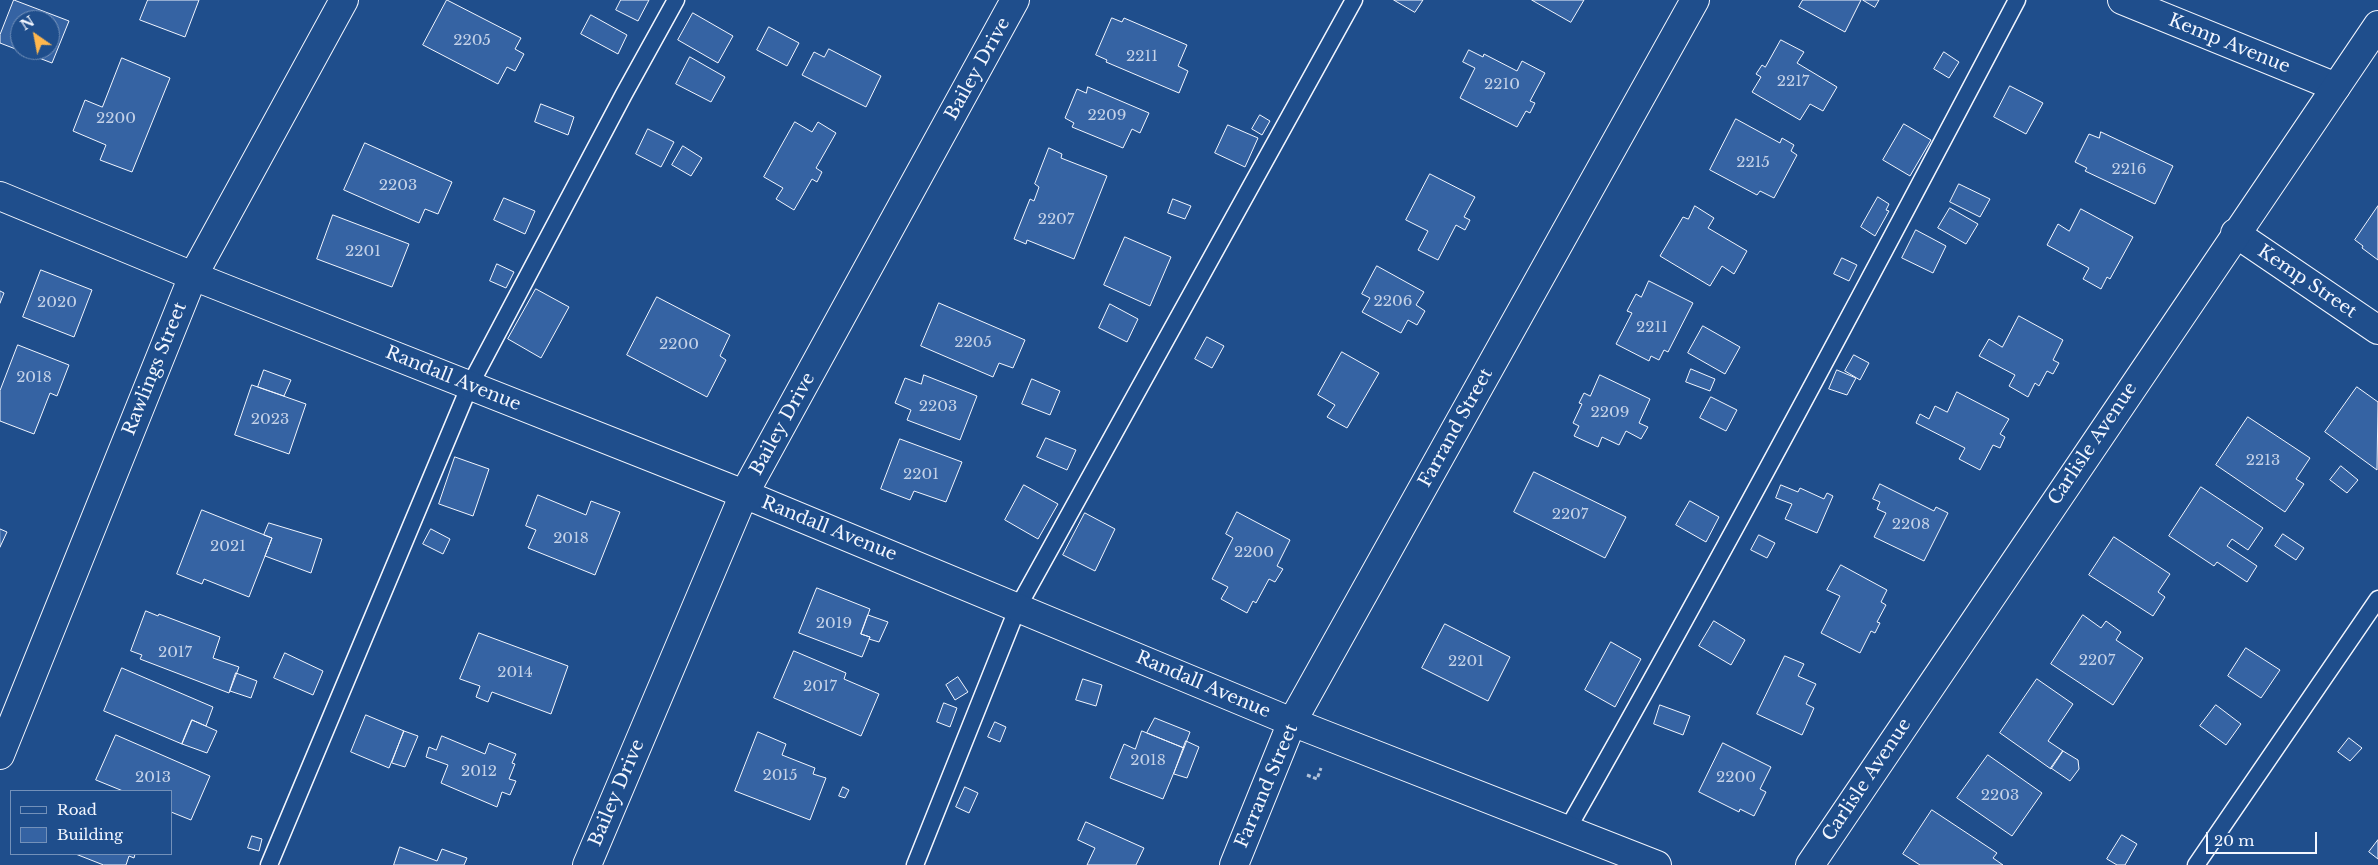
<!DOCTYPE html>
<style>
body{margin:0}
#map{position:relative;width:2378px;height:865px;overflow:hidden;background:#1f4e8c;font-family:"Libre Baskerville",serif}
canvas{display:block}
.legend{position:absolute;left:10px;top:790px;width:162px;height:65px;box-sizing:border-box;background:#1f4e8c;border:1px solid #7391ba;margin:0;padding:6px 9px;list-style:none;font-size:15px;color:#f2f6ff}
.legend li{display:flex;align-items:center;gap:10px;height:25px}
.legend b{width:25px;border:1px solid #7391ba}
.north{position:absolute;left:10px;top:10px;width:50px;height:50px;box-sizing:border-box;background:#1f4e8c;border:1px solid #7391ba;border-radius:50%;rotate:327deg;font-size:14px;font-weight:700;line-height:20px;text-align:center;color:#f2f6ff}
.north::after{content:'';display:block;margin:auto;width:18px;height:22px;background:#ffb74d;clip-path:polygon(50% 0,100% 100%,50% 72%,0 100%)}
.scale{position:absolute;left:2206px;top:832px;width:111px;height:22px;box-sizing:border-box;border:2px solid #f2f6ff;border-top:0;padding-left:6px;font-size:15px;line-height:18px;white-space:nowrap;color:#f2f6ff;-webkit-text-stroke:4px #1f4e8c;paint-order:stroke}
</style>
<div id="map">
<canvas width="2378" height="865"></canvas>
<ul class="legend">
<li><b style="height:6px;background:#1f4e8c"></b>Road</li>
<li><b style="height:14px;background:#3563a3"></b>Building</li>
</ul>
<div class="north">N</div>
<div class="scale">20 m</div>
</div>
<script>
const ctx = document.querySelector('canvas').getContext('2d');
ctx.lineJoin = 'round';
function paint(path, color) { ctx.fillStyle = color; ctx.fill(path, 'evenodd'); }
function stroke(path, color, width, dash) { ctx.strokeStyle = color; ctx.lineWidth = width; ctx.lineCap = dash ? 'butt' : 'round'; ctx.setLineDash(dash || []); ctx.stroke(path); }
function write(font, color, halo, rows, align = 'center') {
  ctx.font = font + ' "Libre Baskerville",serif'; ctx.lineWidth = 4; ctx.setLineDash([]); ctx.textBaseline = 'middle'; ctx.strokeStyle = halo; ctx.fillStyle = color; for (const [text, x, y, turn = 0] of rows) {
    ctx.save(); ctx.translate(x, y); ctx.rotate((+turn || 0) * Math.PI / 180); ctx.textAlign = isNaN(turn) ? turn : align; if (halo) ctx.strokeText(text, 0, 0); ctx.fillText(text, 0, 0); ctx.restore();
  }
}
const building = new Path2D(`
 M14 0 69 21 52 63 0 43V35ZM20 20H50V50H20Z
 M148 0H199L185 37 140 20Z
 M447 0 521 38 515 49 524 54 515 71 507 67 498 84 423 45Z
 M621 0H649L638 21 616 10Z
 M1394 0H1423L1415 12Z
 M1532 0H1584L1571 22Z
 M1803 0H1861L1845 32 1799 7Z
 M1863 0H1879L1875 7Z
 M693 13 733 36 718 63 678 40Z
 M591 15 627 35 618 54 581 34Z
 M1112 18 1122 22 1124 18 1187 45 1178 66 1188 71 1179 93 1106 62 1107 60 1096 55Z
 M769 27 799 43 787 66 757 50Z
 M1781 40 1804 52 1797 63 1837 87 1823 111 1810 104 1800 120 1752 92 1761 77 1756 74 1762 65 1765 67Z
 M829 49 881 76 866 107 802 75 814 52 824 57Z
 M1469 50 1483 57 1484 54 1517 71 1522 61 1545 73 1530 101 1535 103 1530 113 1526 111 1517 127 1460 98 1475 68 1463 62Z
 M1944 52 1959 62 1949 78 1934 69Z
 M690 57 725 77 711 102 676 84Z
 M122 58 170 78 132 172 100 160 106 145 73 131 85 100 102 107Z
 M2010 86 2043 103 2026 134 1994 117Z
 M1088 87 1149 113 1140 133 1132 129 1123 148 1072 127 1074 123 1065 118 1077 89 1086 93Z
 M541 104 574 117 568 135 535 122Z
 M1260 115 1270 121 1262 135 1252 129Z
 M1736 119 1780 143 1782 138 1794 145 1791 151 1797 155 1774 198 1760 191 1757 195 1710 170Z
 M795 122 812 132 818 122 836 133 816 168 822 172 817 182 812 179 794 210 776 199 783 188 764 177Z
 M1904 124 1931 140 1910 176 1883 160Z
 M1228 125 1258 138 1245 167 1215 153Z
 M648 129 674 142 661 167 636 154Z
 M2101 132 2173 166 2155 204 2085 171 2087 168 2075 162 2089 134 2099 138Z
 M365 143 452 182 438 214 425 209 419 223 344 190Z
 M683 146 702 158 691 176 672 165Z
 M1049 148 1062 154 1061 158 1107 176 1074 259 1027 240 1026 244 1014 239 1030 199 1034 201 1039 187 1035 184Z
 M1430 174 1475 197 1464 217 1470 220 1465 230 1456 225 1438 260 1418 250 1428 231 1406 220Z
 M1959 184 1990 199 1980 217 1950 202Z
 M1878 197 1889 204 1886 210 1889 211 1875 236 1861 227Z
 M504 198 535 211 525 234 494 220Z
 M1173 199 1191 206 1185 219 1168 213Z
 M1695 206 1714 218 1708 228 1747 251 1734 274 1722 266 1710 286 1660 256 1683 217 1688 219Z
 M2378 206V260L2362 248 2363 246 2355 240Z
 M1950 208 1978 224 1966 244 1938 228Z
 M2081 209 2133 237 2110 279 2107 277 2101 289 2083 279 2089 268 2047 245 2058 224 2069 231Z
 M333 215 409 244 392 287 317 259Z
 M1916 230 1946 246 1933 273 1902 258Z
 M1125 237 1171 257 1150 306 1104 285Z
 M1842 258 1857 265 1849 281 1834 274Z
 M497 264 514 272 506 288 490 281Z
 M1377 266 1424 292 1416 305 1425 311 1417 325 1408 320 1401 333 1362 312 1370 298 1362 294Z
 M41 270 92 290 74 337 23 317Z
 M1649 281 1693 303 1668 352 1664 350 1659 360 1651 356 1649 361 1616 344 1632 313 1627 311 1636 294 1641 297Z
 M536 289 569 307 541 358 508 339Z
 M0 291 4 293 0 303Z
 M657 297 730 335 720 356 726 360 707 397 627 355Z
 M939 303 1025 340 1013 368 999 363 993 377 921 346Z
 M1110 304 1138 319 1127 342 1099 328Z
 M2019 316 2063 340 2053 360 2059 363 2053 374 2047 371 2039 386 2035 383 2028 397 2009 386 2015 375 1979 356 1989 339 2002 347Z
 M1703 326 1740 347 1725 374 1688 353Z
 M1207 337 1224 346 1212 368 1195 359Z
 M18 345 69 365 57 396 50 393 34 434 0 421V391Z
 M1342 352 1379 373 1347 428 1327 417 1335 405 1318 395Z
 M1854 355 1869 363 1860 380 1845 371Z
 M1691 369 1715 379 1710 391 1686 382Z
 M264 370 291 380 284 396 258 387Z
 M1837 370 1856 378 1847 395 1829 389Z
 M924 375 977 396 960 440 907 420 911 410 895 403 905 378 921 384Z
 M1600 375 1650 399 1639 423 1648 427 1641 439 1626 431 1619 445 1602 437 1598 447 1574 436 1579 426 1573 423 1582 404 1579 403 1584 393 1590 396Z
 M1032 379 1060 391 1050 415 1022 404Z
 M252 385 306 404 289 454 235 435Z
 M2357 387 2378 402 2377 470 2325 432Z
 M1957 392 2009 419 2000 434 2005 437 2000 448 1993 445 1980 470 1959 459 1965 448 1916 423 1920 414 1929 419 1935 406 1947 412Z
 M1711 397 1737 410 1726 431 1700 418Z
 M2248 417 2310 458 2296 479 2304 484 2285 512 2216 465Z
 M1046 438 1076 450 1067 470 1037 457Z
 M900 439 962 462 946 502 914 491 910 500 881 489Z
 M455 457 489 469 473 516 439 504Z
 M2341 466 2358 480 2347 493 2330 480Z
 M1534 472 1626 517 1605 558 1514 512Z
 M1880 484 1934 511 1936 507 1948 513 1924 561 1874 537 1886 513 1877 509 1880 502 1873 499Z
 M1024 485 1058 504 1038 539 1005 520Z
 M1781 485 1798 492 1800 488 1824 499 1827 493 1833 496 1817 533 1785 519 1792 504 1776 498Z
 M2201 487 2263 528 2248 550 2232 539 2227 546 2257 566 2247 582 2217 562 2214 566 2169 536Z
 M538 495 586 515 591 501 620 512 595 575 528 548 536 530 526 526Z
 M1690 501 1719 517 1706 542 1676 525Z
 M202 510 272 538 249 597 204 579 202 584 177 574Z
 M1237 512 1290 540 1277 566 1283 569 1275 582 1269 579 1256 603 1253 601 1247 613 1221 599 1228 587 1212 579 1233 538 1226 534Z
 M1085 513 1115 529 1095 571 1063 555Z
 M269 523 322 539 311 573 265 556 272 538 264 535Z
 M0 529 7 532 0 547Z
 M431 529 450 539 443 554 423 544Z
 M2283 534 2304 548 2296 560 2275 546Z
 M1759 535 1775 543 1767 558 1751 550Z
 M2114 537 2170 574 2158 592 2165 597 2153 616 2089 575Z
 M1841 565 1887 590 1881 602 1886 605 1877 622 1880 623 1875 633 1871 631 1860 653 1821 633 1840 596 1827 590Z
 M817 588 870 609 861 634 870 637 862 657 799 633Z
 M146 611 158 616 159 614 220 637 213 658 239 667 229 693 140 659 142 655 131 651Z
 M868 615 888 622 879 642 869 639 870 637 861 634Z
 M2083 615 2101 628 2106 621 2121 632 2116 640 2143 658 2113 705 2051 664Z
 M1714 621 1745 640 1731 665 1699 646Z
 M1445 624 1510 657 1488 701 1422 668Z
 M479 633 568 666 551 714 492 692 488 702 476 697 480 686 460 679Z
 M1611 642 1641 659 1615 707 1585 690Z
 M2246 648 2280 670 2261 698 2228 676Z
 M794 651 846 673 844 679 879 694 861 736 774 698Z
 M285 653 323 671 313 695 274 678Z
 M1785 656 1804 664 1798 676 1816 684 1806 704 1814 708 1802 735 1757 714Z
 M122 668 213 707 206 726 192 720 182 744 104 711Z
 M236 673 257 681 251 698 230 691Z
 M958 677 968 692 955 700 946 685Z
 M1083 679 1102 685 1096 706 1076 700Z
 M2037 679 2073 704 2048 741 2063 751 2051 769 2000 733Z
 M944 703 957 708 950 727 937 722Z
 M1660 705 1690 716 1683 735 1654 724Z
 M2216 705 2241 724 2226 745 2200 726Z
 M366 715 404 731 389 768 351 752Z
 M1155 718 1190 732 1184 748 1147 733Z
 M192 720 217 731 207 753 182 744Z
 M995 722 1006 727 1000 742 988 737Z
 M404 731 418 736 405 767 392 763Z
 M1142 731 1184 748 1163 799 1110 778 1124 744 1135 749Z
 M758 732 786 744 782 755 815 768 813 774 826 778 810 820 735 791Z
 M116 735 210 776 191 820 171 812V791H123L96 780Z
 M442 736 485 754 489 743 516 754 512 763 515 764 509 779 516 781 510 795 502 792 497 807 441 783 448 765 426 757 429 747 436 750Z
 M2349 738 2362 748 2350 761 2338 752Z
 M1186 741 1199 747 1187 778 1174 774Z
 M1723 743 1771 767 1760 789 1766 792 1754 816 1740 809 1739 812 1699 792Z
 M2063 751 2078 760 2079 769 2070 781 2051 768Z
 M1988 755 2042 793 2012 836 1957 798Z
 M843 787 849 790 845 798 839 796Z
 M965 787 978 793 969 813 956 807Z
 M1932 810 1997 853 1993 858 2003 865H1920L1903 854Z
 M1086 822 1144 848 1136 865H1087L1095 848 1078 840Z
 M2122 835 2137 844 2125 865H2117L2107 859Z
 M252 836 262 839 259 851 248 848Z
 M2378 840V859L2369 852Z
 M400 847 437 861 442 849 467 858 464 865H394Z
 M76 854H135L134 858 129 856 126 865H104Z`);
const path = new Path2D(`
 M1307 775 1317 779 1321 768`);
const lane = new Path2D(`
 M1567 830C1723 556 1870 279 2017 0
 M269 865 470 385 624 94 676 0
 M915 865 1018 607 1354 0
 M2196 865 2378 599`);
const street = new Path2D(`
 M2122 0 2336 87
 M0 196 193 276 744 494 1292 722 1657 865
 M2235 233 2378 330
 M0 755 193 276 344 0
 M587 865 744 494 1015 0
 M1234 865 1292 722 1695 0`);
const secondary = new Path2D(`
 M1810 865 2378 25`);
const numberNames = [
 ["2205",472,41],
 ["2211",1142,57],
 ["2217",1793,82],
 ["2210",1502,85],
 ["2209",1107,116],
 ["2200",116,119],
 ["2215",1753,163],
 ["2216",2129,170],
 ["2203",398,186],
 ["2207",1056,220],
 ["2201",363,252],
 ["2206",1393,302],
 ["2020",57,303],
 ["2211",1652,328],
 ["2205",973,343],
 ["2200",679,345],
 ["2018",34,378],
 ["2203",938,407],
 ["2209",1610,413],
 ["2023",270,420],
 ["2213",2263,461],
 ["2201",921,475],
 ["2207",1570,515],
 ["2208",1911,525],
 ["2018",571,539],
 ["2021",228,547],
 ["2200",1254,553],
 ["2019",834,624],
 ["2017",175,653],
 ["2207",2097,661],
 ["2201",1466,662],
 ["2014",515,673],
 ["2017",820,687],
 ["2018",1148,761],
 ["2012",479,772],
 ["2015",780,776],
 ["2013",153,778],
 ["2200",1736,778],
 ["2203",2000,796]
];
const streetNames = [
 ["Kemp Avenue",2229,44,22],
 ["Bailey Drive",978,69,-61],
 ["Kemp Street",2307,282,34],
 ["Rawlings Street",155,369,-68],
 ["Randall Avenue",453,379,22],
 ["Bailey Drive",783,424,-61],
 ["Farrand Street",1456,428,-61],
 ["Carlisle Avenue",2093,444,-56],
 ["Randall Avenue",829,529,22],
 ["Randall Avenue",1203,685,23],
 ["Carlisle Avenue",1867,780,-56],
 ["Farrand Street",1267,786,-67],
 ["Bailey Drive",617,793,-67]
];
paint(building, '#3563a3');
stroke(building, '#f2f6ff', 1);
stroke(lane, '#f2f6ff', 19);
stroke(street, '#f2f6ff', 30);
stroke(secondary, '#f2f6ff', 30);
stroke(path, '#b3c4dc', 3, [4, 2.5]);
stroke(lane, '#1f4e8c', 16);
stroke(street, '#1f4e8c', 28);
stroke(secondary, '#1f4e8c', 28);
write('15px', '#c3d1e8', null, numberNames);
write('18px', '#f2f6ff', '#1f4e8c', streetNames);
</script>
